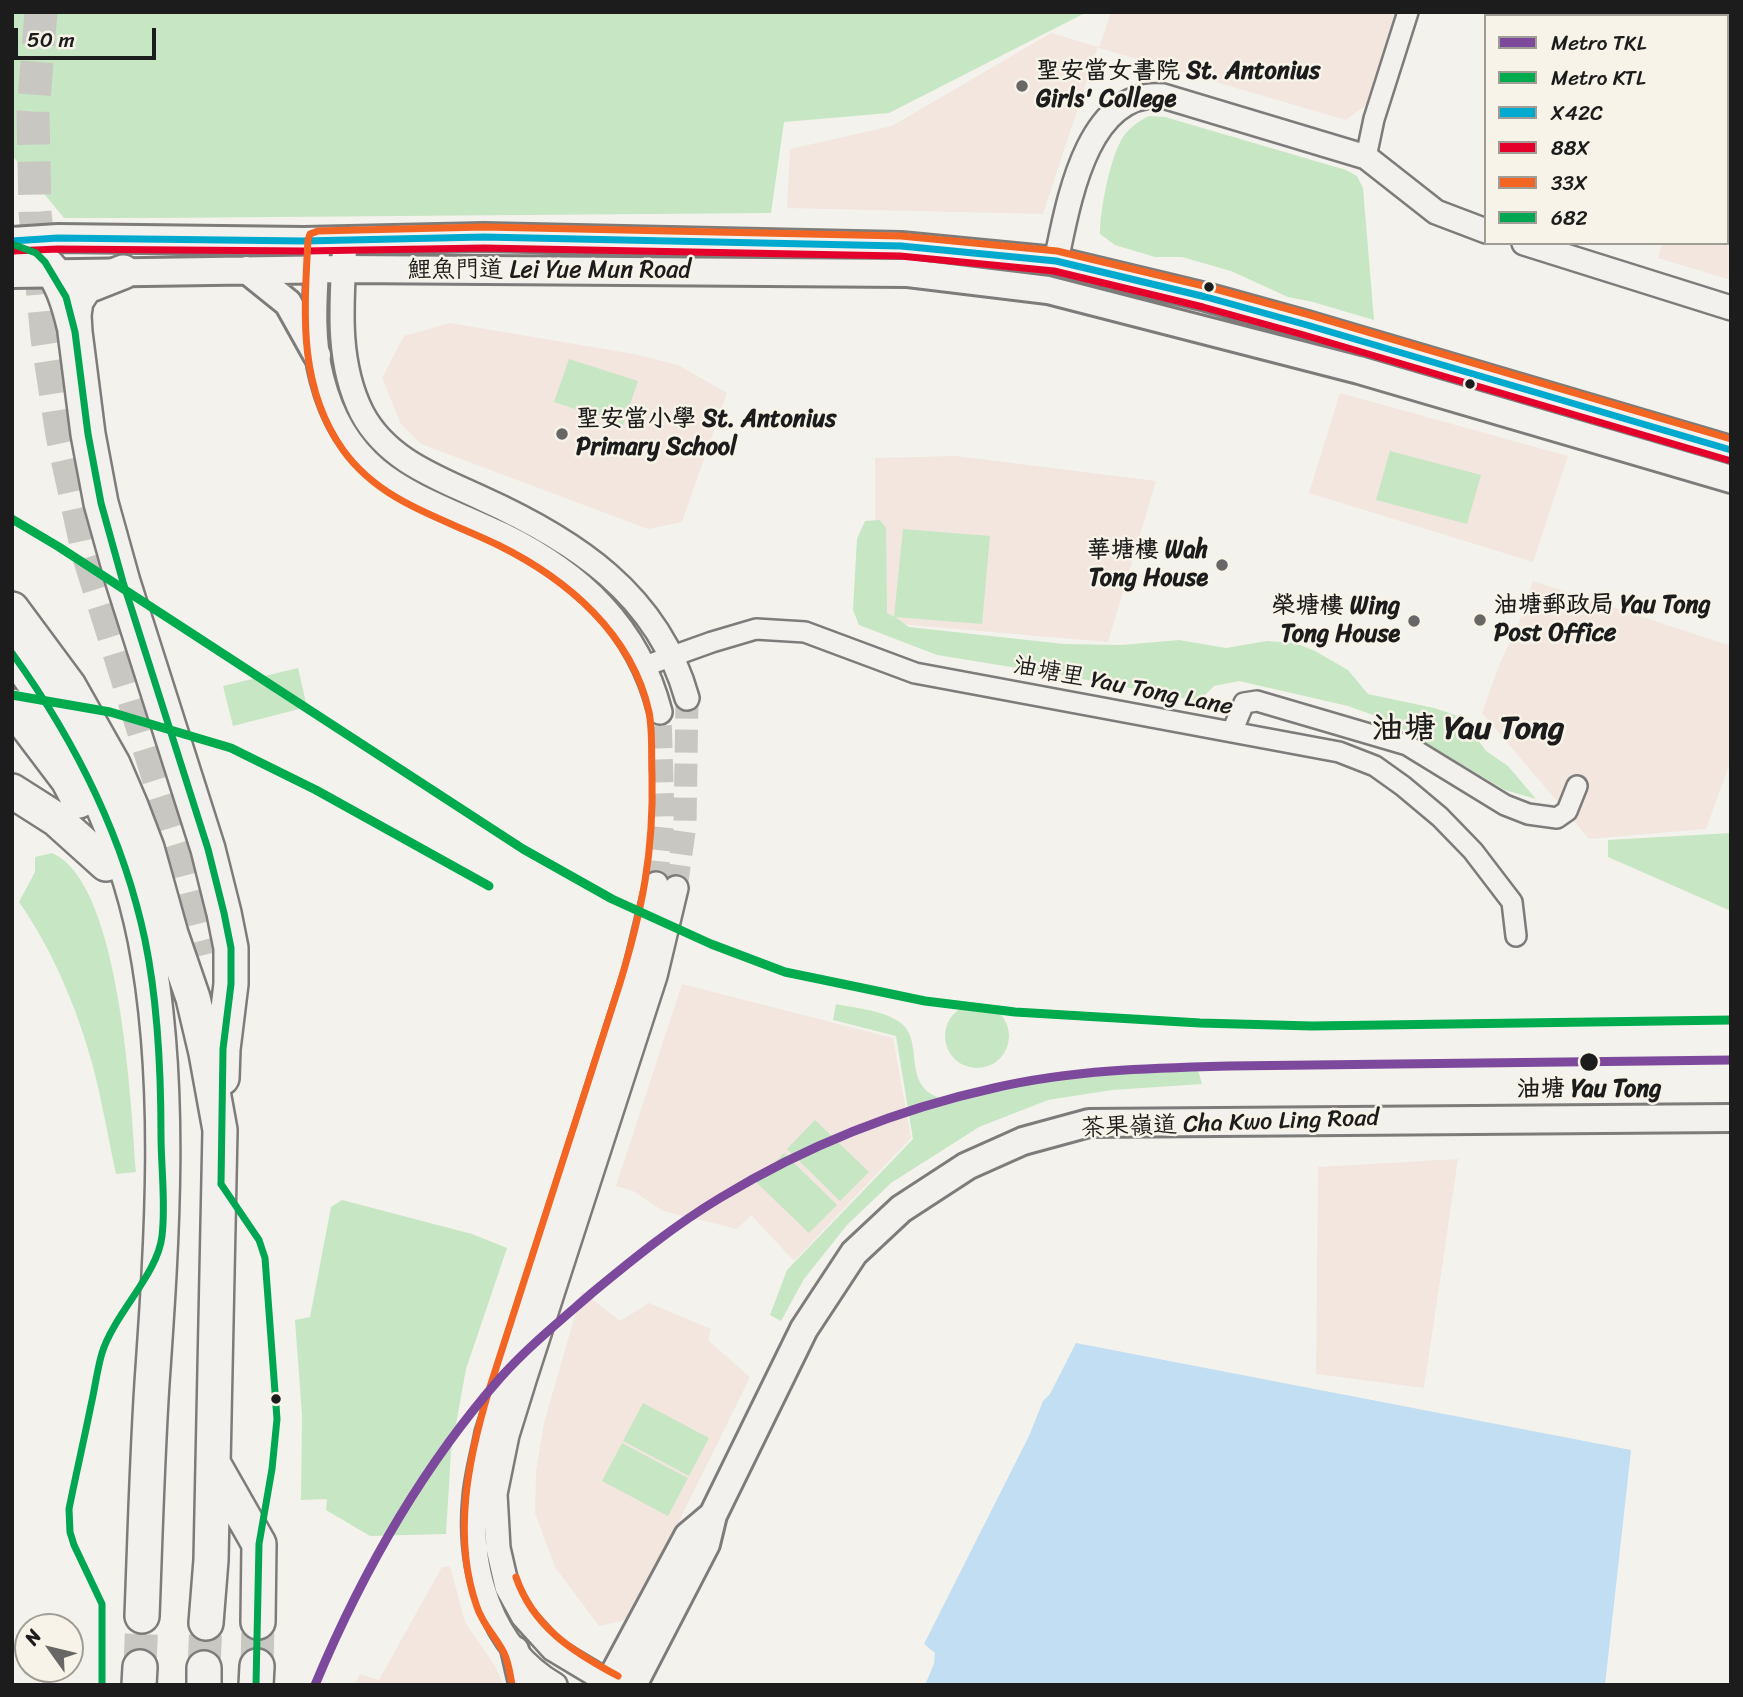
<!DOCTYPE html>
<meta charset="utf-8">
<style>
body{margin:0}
#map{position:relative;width:1743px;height:1697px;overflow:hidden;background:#f4f2ec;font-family:Sriracha,sans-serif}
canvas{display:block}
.frame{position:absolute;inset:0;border:14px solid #1c1c1c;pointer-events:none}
.legend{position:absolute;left:1484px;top:14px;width:245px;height:231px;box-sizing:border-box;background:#f7f3e8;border:2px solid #9f9d96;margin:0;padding:9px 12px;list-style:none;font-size:21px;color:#1c1c1c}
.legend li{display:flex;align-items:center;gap:14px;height:35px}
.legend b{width:35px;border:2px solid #9f9d96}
.north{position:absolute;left:14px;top:1613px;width:70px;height:70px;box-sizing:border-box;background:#f7f3e8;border:2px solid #9f9d96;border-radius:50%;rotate:304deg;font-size:19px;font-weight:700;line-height:28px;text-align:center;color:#1c1c1c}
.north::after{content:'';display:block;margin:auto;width:24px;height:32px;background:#686765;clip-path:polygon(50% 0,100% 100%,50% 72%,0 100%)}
.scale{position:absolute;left:14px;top:28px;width:142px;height:32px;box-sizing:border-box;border:4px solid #1c1c1c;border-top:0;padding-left:9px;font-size:21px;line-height:24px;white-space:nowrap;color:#1c1c1c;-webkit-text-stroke:5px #f7f3e8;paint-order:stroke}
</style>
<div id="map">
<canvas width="1743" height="1697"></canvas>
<div class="frame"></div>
<ul class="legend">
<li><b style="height:9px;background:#7d499d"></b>Metro TKL</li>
<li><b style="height:9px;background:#00ab4e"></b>Metro KTL</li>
<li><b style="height:9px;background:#00a9ce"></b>X42C</li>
<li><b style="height:9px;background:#e4002b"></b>88X</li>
<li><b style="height:9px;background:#f26522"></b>33X</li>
<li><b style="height:9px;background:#00a651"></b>682</li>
</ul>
<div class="north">N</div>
<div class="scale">50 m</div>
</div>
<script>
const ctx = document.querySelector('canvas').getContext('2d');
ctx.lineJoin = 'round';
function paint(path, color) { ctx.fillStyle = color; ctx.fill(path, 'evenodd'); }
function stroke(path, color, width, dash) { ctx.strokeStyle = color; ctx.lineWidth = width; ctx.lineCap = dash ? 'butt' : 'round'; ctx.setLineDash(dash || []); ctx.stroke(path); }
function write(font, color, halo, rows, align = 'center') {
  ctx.font = font + ' Sriracha,"LXGW WenKai TC",sans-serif'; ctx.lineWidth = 5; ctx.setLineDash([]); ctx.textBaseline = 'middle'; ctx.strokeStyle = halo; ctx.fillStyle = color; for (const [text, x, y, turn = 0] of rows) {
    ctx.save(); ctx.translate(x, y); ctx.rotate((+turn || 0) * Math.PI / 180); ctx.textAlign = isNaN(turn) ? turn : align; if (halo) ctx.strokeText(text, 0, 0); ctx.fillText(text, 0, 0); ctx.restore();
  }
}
const built = new Path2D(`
 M1111 12H1396L1366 105 1346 120 1099 48Z
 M1051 33 1098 47 1043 214 787 208 790 149 892 126Z
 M1727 168 1731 172V280L1658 258 1662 243H1727Z
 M450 323 634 354 678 365 727 393 682 522 648 529 421 444 401 424 382 378 404 336Z
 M1340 393 1568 456 1533 562 1309 493Z
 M957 456 1156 481 1108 642 876 622 875 458Z
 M1533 581 1731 646V760L1706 829 1589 839 1482 713 1498 668 1523 613Z
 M682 984 893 1038 911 1138 794 1261 751 1215 737 1229 663 1211 633 1191 616 1186Z
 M1458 1159 1424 1388 1316 1374 1318 1167Z
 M582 1291 620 1321 649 1303 711 1329 708 1340 750 1377 631 1619 599 1626 555 1567 535 1513 536 1472 544 1423Z
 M450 1566 465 1622 495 1666 503 1685H354L360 1674 379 1680 442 1567Z`);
const green = new Path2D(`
 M12 12H1087L889 113 784 122 771 213 150 218H64L12 155Z
 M1149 116 1165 117 1346 170 1357 176 1363 188 1374 320 1313 302 1288 297 1231 271 1182 257H1155L1115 245 1100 234C1100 209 1110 158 1123 137 1130 127 1139 121 1149 116Z
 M569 359 638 381 623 425 554 402Z
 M1390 451 1481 475 1467 524 1376 500Z
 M880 520 886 528 887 613 894 617 903 529 990 536 982 624 895 617 909 627 1064 644 1122 645 1179 640 1226 648 1267 641 1295 643 1315 651 1348 670 1368 694 1434 708 1461 717 1486 751 1508 766 1536 799 1505 790 1387 720 1348 706 1239 681 1214 686 1199 701 1061 675 937 655 859 625 853 610 857 539 865 521Z
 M298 668 307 707 233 726 223 686Z
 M1731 833V911L1608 857V840Z
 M52 853C121 882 131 1104 136 1172L116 1174C108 1137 102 1100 92 1063 77 1008 52 949 19 902L35 872V857Z
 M836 1004C855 1008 881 1010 898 1021 926 1038 901 1082 937 1097 954 1104 993 1091 1011 1088 1073 1075 1135 1072 1198 1070L1202 1084 1112 1090 1048 1100 979 1127 891 1183 847 1225 804 1279 781 1321 770 1315 787 1270 913 1139 896 1036 833 1020Z
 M945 1036a32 32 0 1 1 64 0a32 32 0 1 1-64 0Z
 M815 1120 869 1172 840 1201 787 1149Z
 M784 1153 837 1205 809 1233 756 1182Z
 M342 1200 472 1234 507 1248 466 1369 451 1452 446 1534 370 1536 326 1510 327 1499 301 1500 302 1415 295 1320 310 1317 331 1207Z
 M643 1403 709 1438 689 1476 623 1441Z
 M622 1443 688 1478 668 1516 602 1481Z`);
const water = new Path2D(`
 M1076 1343 1631 1450 1605 1685H925L934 1664 935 1653 924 1644 1029 1436 1043 1401 1050 1394Z`);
const tertiaryTunnel = new Path2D(`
 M656 884 663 819 660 712
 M676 888 685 825 687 698`);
const motorwayTunnel = new Path2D(`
 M41 12 33 112 35 212 47 338 62 435 88 554 184 860 208 954
 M257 1666 258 1622
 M140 1667 142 1616
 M204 1668 206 1623`);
const minor = new Path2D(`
 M1366 157 1374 119 1408 12
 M645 666 712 642 756 629 805 632 915 673 1339 752 1375 766 1403 786 1440 817 1473 851 1512 902 1516 936
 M1232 732 1244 703 1257 701 1407 745 1505 805 1528 814 1557 818 1567 811 1577 786`);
const tertiary = new Path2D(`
 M318 241C316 287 310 334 322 379 348 481 419 495 503 535 580 573 638 626 660 712
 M345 241C342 298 335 360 362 413 387 460 436 477 481 498 574 540 658 594 687 698
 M1524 243 1731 308
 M1056 261C1068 205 1086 89 1163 96L1366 157 1436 212 1486 231
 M555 1685C490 1647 468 1568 475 1497 477 1475 483 1454 487 1433L635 971 656 884
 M613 1685 553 1649 523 1616 507 1587 498 1548 495 1494 507 1435 525 1377 655 976 676 888`);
const secondary = new Path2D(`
 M12 241 58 238 304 241 484 237 901 246 1056 261 1206 297 1307 325 1731 450
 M247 270 288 303 317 355
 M12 274 344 269 908 273 1048 290 1359 370 1731 479
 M515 1650 523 1685
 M608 1685 688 1536 713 1515
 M633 1685 706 1544 713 1515 804 1329 854 1253 901 1209 967 1166 1023 1141 1089 1123 1731 1118`);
const motorway = new Path2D(`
 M12 244C54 259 64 284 74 326
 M123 272 85 287 76 301 74 315 75 332 88 434 101 503 123 582 208 849 224 913 231 948V984L223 1049 222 1078
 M12 609 69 686 113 764 131 806 147 848 171 934 193 998 206 1053 220 1130 211 1560 206 1623
 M12 653C76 736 124 836 145 939 173 1082 162 1239 152 1383 147 1461 145 1539 142 1616
 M12 706 68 780 79 801
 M12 791 56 819 106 864
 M213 1463 259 1544 258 1622
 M139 1685 140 1667
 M204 1685V1668
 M256 1685 257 1666`);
const bus1 = new Path2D(`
 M12 241 58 238 304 241 484 237 901 246 1056 261 1206 297 1307 325 1731 450`);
const bus2 = new Path2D(`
 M13 251 58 249 304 251 484 248 900 256 1054 271 1203 307 1304 335 1728 460`);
const bus3 = new Path2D(`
 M516 1577C533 1627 573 1652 618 1676
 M512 1685C510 1674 509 1663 504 1653 496 1637 483 1625 477 1607 452 1537 468 1459 489 1390L620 983C642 910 654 853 652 775 651 755 653 732 649 712 632 634 567 579 498 545 443 518 381 503 343 450 298 387 304 313 308 240L310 234 318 231 484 227 901 236 1057 251 1208 287 1310 315 1731 439`);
const bus4 = new Path2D(`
 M12 244 36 253 45 262 66 297 75 332 88 434 101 503 123 582 208 849 224 913 231 948V984L223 1049 221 1184
 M12 653C74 739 123 836 145 940 158 1003 161 1071 161 1135 161 1168 166 1203 162 1236 158 1274 114 1314 102 1353 97 1370 95 1388 91 1405 84 1440 76 1474 69 1509L70 1532 74 1545 102 1604V1685
 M221 1184 259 1240 265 1258 277 1419 272 1469 259 1544 256 1685`);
const metro1 = new Path2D(`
 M315 1685C361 1575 422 1467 501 1377 529 1346 561 1320 592 1293 633 1259 675 1225 720 1198 804 1147 899 1109 994 1088 1071 1070 1150 1068 1229 1066L1731 1060`);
const metro2 = new Path2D(`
 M12 519 59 547 523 849 612 899 711 944 785 972 925 1001 1015 1012 1200 1023 1312 1026 1731 1020
 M12 695 110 712 231 748 316 790 489 886`);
const markers = [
 [1022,86,7,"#686765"],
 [1209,287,6,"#1c1c1c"],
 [1470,384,6,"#1c1c1c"],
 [562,434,7,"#686765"],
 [1222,565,7,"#686765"],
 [1480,620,7,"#686765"],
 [1414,621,7,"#686765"],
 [1589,1062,10,"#1c1c1c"],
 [276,1399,6,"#1c1c1c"]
];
const poiNames = [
 ["聖安當女書院 St. Antonius",1036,72],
 ["Girls' College",1036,100],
 ["聖安當小學 St. Antonius",576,420],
 ["Primary School",576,448],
 ["華塘樓 Wah",1208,551,"right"],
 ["Tong House",1208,579,"right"],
 ["油塘郵政局 Yau Tong",1494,606],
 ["Post Office",1494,634],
 ["榮塘樓 Wing",1400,607,"right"],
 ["Tong House",1400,635,"right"]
];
const streetNames = [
 ["鯉魚門道 Lei Yue Mun Road",549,271],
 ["油塘里 Yau Tong Lane",1123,687,11],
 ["茶果嶺道 Cha Kwo Ling Road",1230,1124,-2]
];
const stopNames = [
 ["油塘 Yau Tong",1589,1090]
];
const districtNames = [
 ["油塘 Yau Tong",1468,730]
];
paint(built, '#f2e6df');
paint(green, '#c7e6c3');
paint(water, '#c1def3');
stroke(tertiaryTunnel, '#c9c7c2', 23, [23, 11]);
stroke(motorwayTunnel, '#c9c7c2', 33, [33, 17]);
stroke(minor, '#7d7c7a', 24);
stroke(tertiary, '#7d7c7a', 28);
stroke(secondary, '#7d7c7a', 32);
stroke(motorway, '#7d7c7a', 38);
stroke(minor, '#f2f1ed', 19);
stroke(tertiary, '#f2f1ed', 23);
stroke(secondary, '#f2f1ed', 26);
stroke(motorway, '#f2f1ed', 33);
stroke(bus1, '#00a9ce', 7);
stroke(bus2, '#e4002b', 7);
stroke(bus3, '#f26522', 7);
stroke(bus4, '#00a651', 7);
stroke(metro1, '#7d499d', 9);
stroke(metro2, '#00ab4e', 9);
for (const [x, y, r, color] of markers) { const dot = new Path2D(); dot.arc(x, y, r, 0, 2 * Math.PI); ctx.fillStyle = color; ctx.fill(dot); stroke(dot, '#f7f3e8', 2.5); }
write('bold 24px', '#1c1c1c', '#f7f3e8', poiNames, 'left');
write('24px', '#1c1c1c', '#f7f3e8', streetNames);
write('bold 24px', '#1c1c1c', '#f7f3e8', stopNames);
write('bold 32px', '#1c1c1c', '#f7f3e8', districtNames);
</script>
